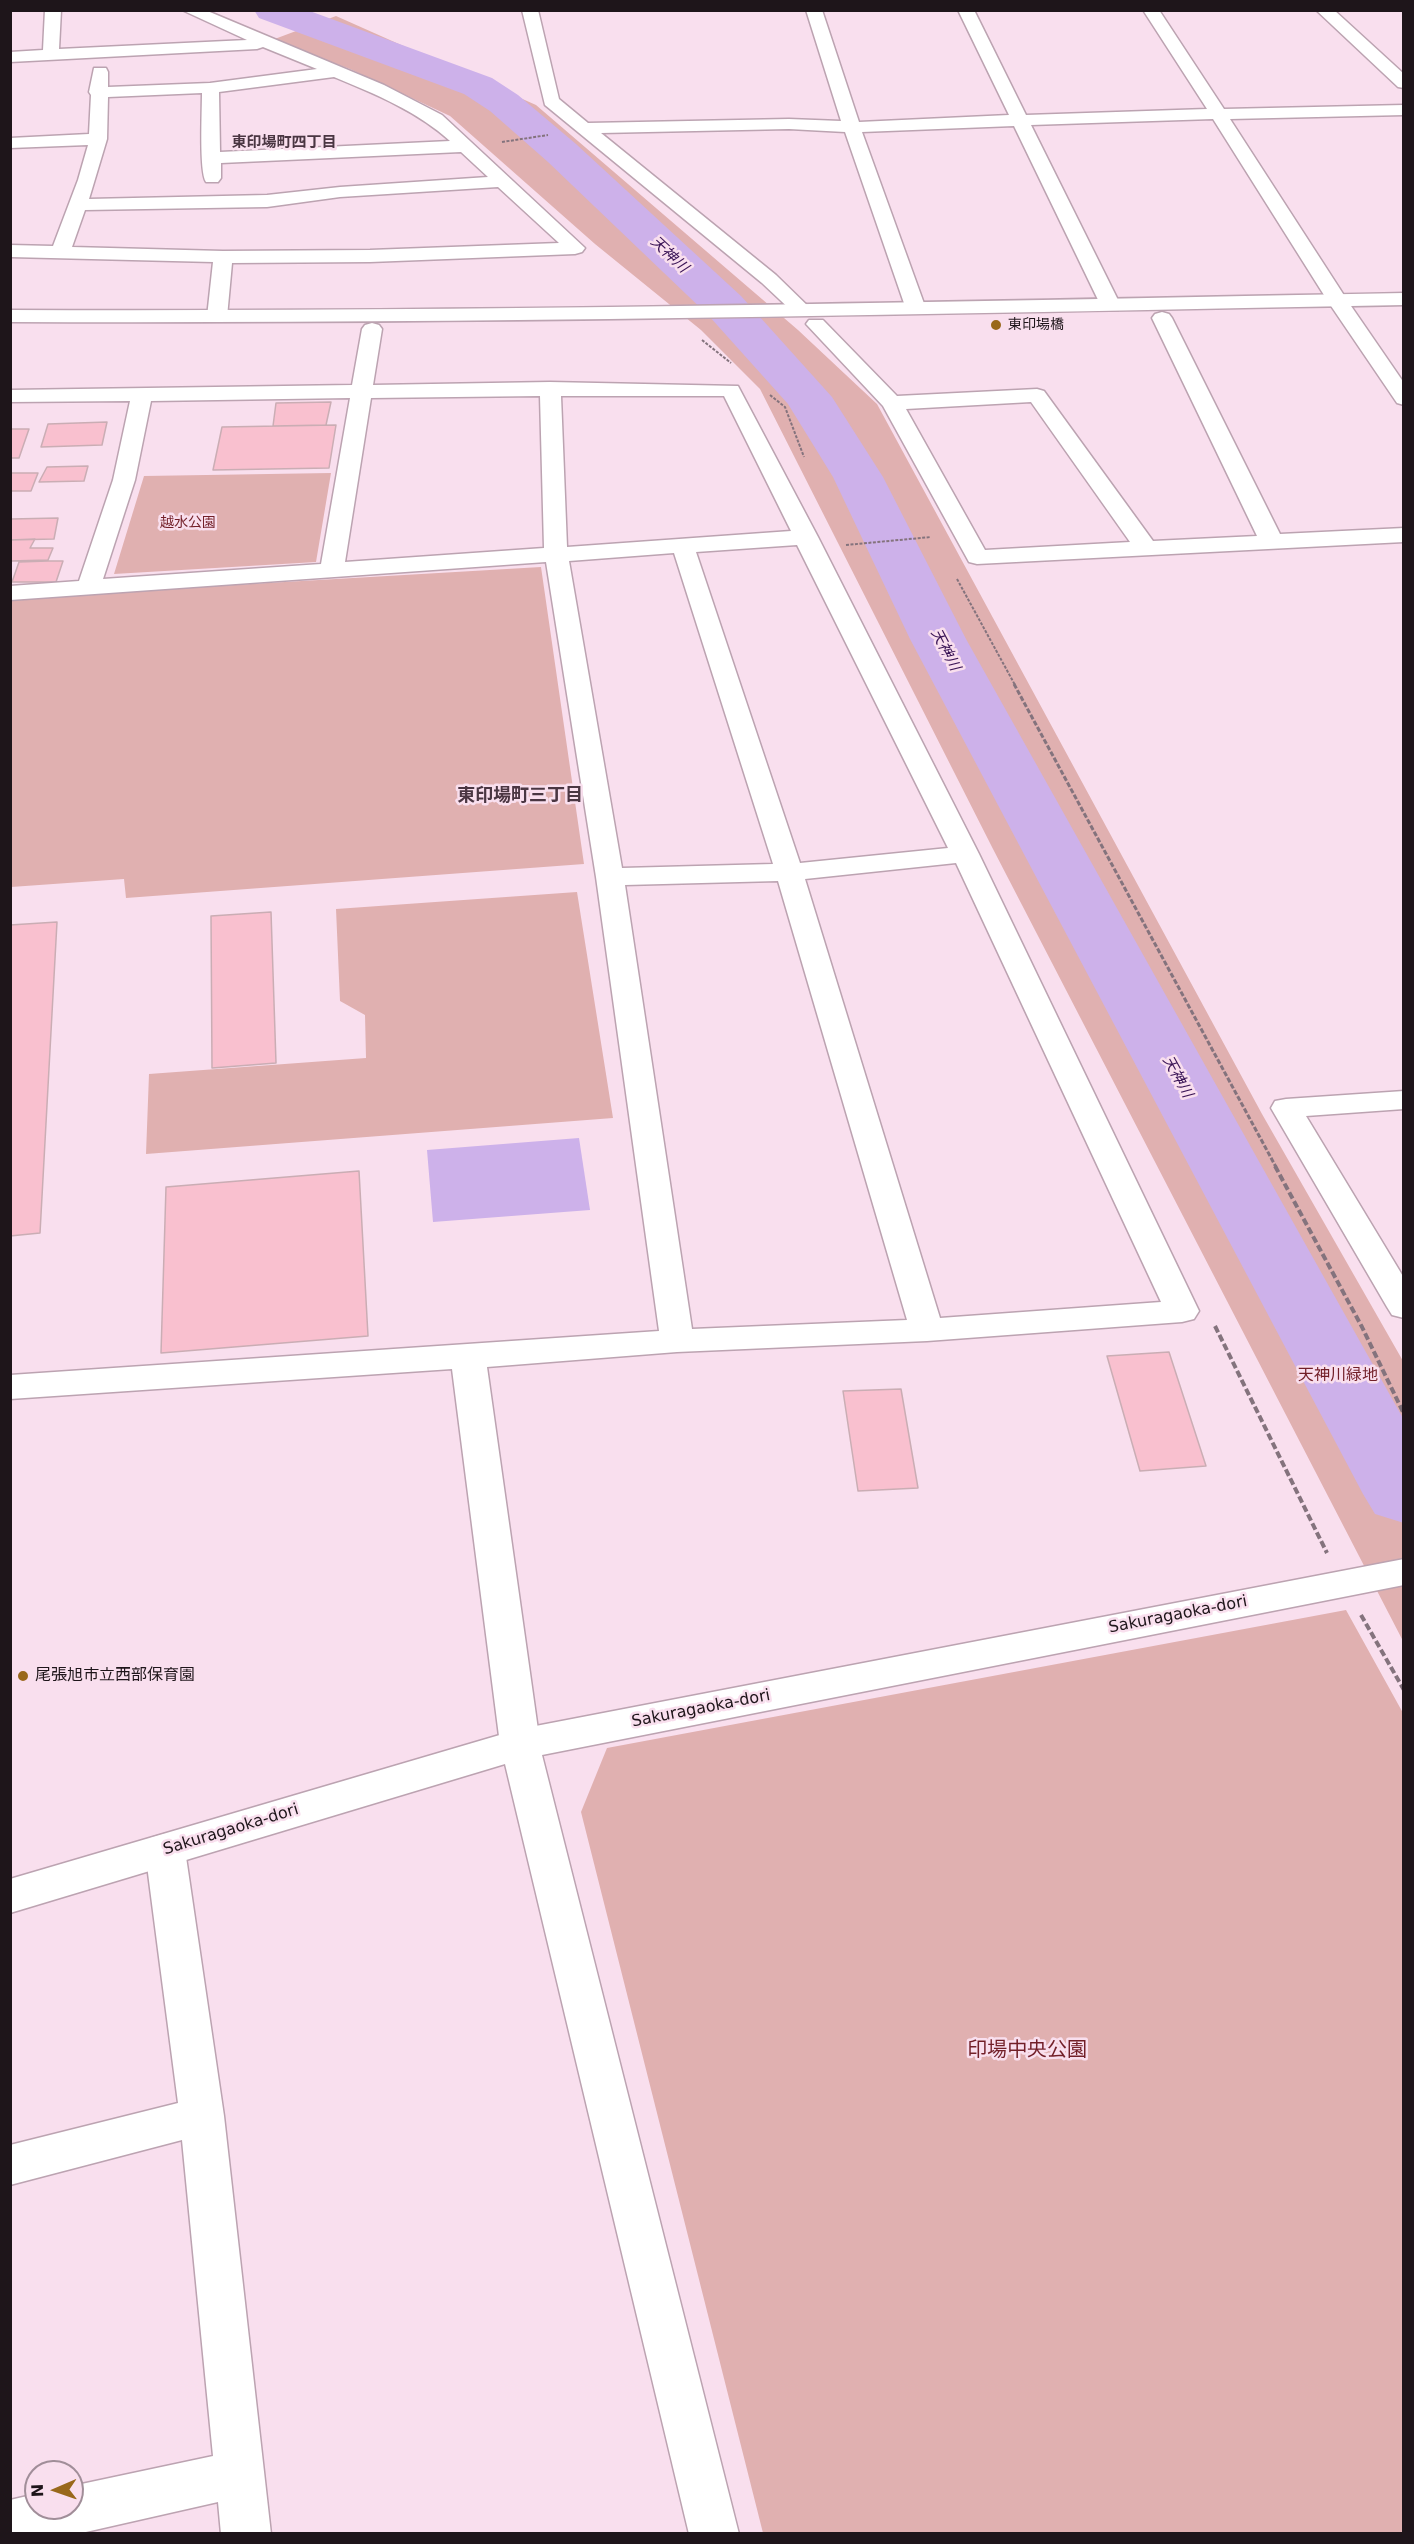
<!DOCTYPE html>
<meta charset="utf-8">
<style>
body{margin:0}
#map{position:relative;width:1414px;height:2544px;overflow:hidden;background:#f9dfee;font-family:"DejaVu Sans",sans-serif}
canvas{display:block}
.frame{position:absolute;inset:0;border:12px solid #1e151a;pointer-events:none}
.north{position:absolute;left:24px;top:2460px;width:60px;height:60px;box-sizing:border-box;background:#f9dfee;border:2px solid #a18e99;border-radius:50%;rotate:268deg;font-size:16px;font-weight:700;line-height:24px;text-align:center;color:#1e151a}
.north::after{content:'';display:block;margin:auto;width:21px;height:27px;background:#99681b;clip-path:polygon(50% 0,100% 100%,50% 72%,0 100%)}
</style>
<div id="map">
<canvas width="1414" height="2544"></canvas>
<div class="frame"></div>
<div class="north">N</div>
</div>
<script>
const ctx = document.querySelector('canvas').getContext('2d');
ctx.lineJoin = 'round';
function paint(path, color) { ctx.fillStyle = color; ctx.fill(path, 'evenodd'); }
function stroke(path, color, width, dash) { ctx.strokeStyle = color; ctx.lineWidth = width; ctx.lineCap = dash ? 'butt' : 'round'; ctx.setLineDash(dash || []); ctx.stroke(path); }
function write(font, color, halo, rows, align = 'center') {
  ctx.font = font + ' "DejaVu Sans","Noto Sans JP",sans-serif'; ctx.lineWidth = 5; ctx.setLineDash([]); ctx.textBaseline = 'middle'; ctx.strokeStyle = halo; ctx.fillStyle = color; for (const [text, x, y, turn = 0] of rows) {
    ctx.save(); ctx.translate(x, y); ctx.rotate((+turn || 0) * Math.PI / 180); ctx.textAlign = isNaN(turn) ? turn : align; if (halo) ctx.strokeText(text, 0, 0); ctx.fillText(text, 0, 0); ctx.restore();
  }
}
const green = new Path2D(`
 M336 16 536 105 798 330 877 404 1262 1114 1403 1361V1641L993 849 760 389 701 330 595 244 450 116 350 69 272 40Z
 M331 473 316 562 114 574 144 476Z
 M541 567 584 864 126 898 124 879 11 887V598Z
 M577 892 613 1118 146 1154 149 1074 366 1058 365 1015 340 1001 336 909Z
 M1346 1610 1403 1713V2533H763L581 1812 607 1748Z`);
const water = new Path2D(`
 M579 1138 590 1210 433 1222 427 1150Z`);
const river = new Path2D(`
 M254 10H307L492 78 518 95 576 144 741 296 832 397 883 477 966 639 1404 1420V1523L1375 1514 1363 1494 910 639 833 477 788 404 709 316 548 162 490 111 464 94 259 18Z`);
const building = new Path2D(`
 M331 402 326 425 273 426 276 403Z
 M107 422 102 445 41 447 48 424Z
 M336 425 329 468 213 470 222 427Z
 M10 429H29L19 458H10Z
 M88 466 84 481 39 482 47 467Z
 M10 473H38L31 491H10Z
 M58 518 54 539 10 540 11 519Z
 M35 539 30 548H53L48 560 10 561V540Z
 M48 561H63L56 582H12L19 562Z
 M271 912 276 1063 212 1068 211 916Z
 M57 922 40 1233 10 1236V925Z
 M359 1171 368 1336 161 1353 166 1187Z
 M1169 1352 1206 1466 1140 1471 1107 1356Z
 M901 1389 918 1488 858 1491 843 1391Z`);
const pathFar2 = new Path2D(`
 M502 142 548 135
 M702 340 731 363
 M770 395 785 407 804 457
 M846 545 931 537
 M957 579 1015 685`);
const pathFar1 = new Path2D(`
 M1014 684 1276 1167`);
const path = new Path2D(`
 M1275 1166 1362 1327 1404 1414
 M1215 1326 1327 1553
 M1361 1615 1404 1690`);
const street = new Path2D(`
 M45 10H61L59 49 247 40 182 10H205L384 85 442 115 585 248 582 252 575 254 370 262 232 263 227 317 224 321H210L207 317 213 262 10 257V245L53 246 78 180 88 145 10 148V138L89 134 91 95 89 92 94 68H106L108 72V87L210 83 317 69 263 47 257 49 10 62V52L43 50ZM334 77C375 94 417 111 450 141L220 152 219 92ZM202 93C202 110 199 172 206 182H218L221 178V163L461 152 488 177 340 187 267 195 89 199 107 139 108 97ZM498 187 559 243 370 250 223 251 72 247 85 210 267 207 340 197Z
 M522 10H538L559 99 588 123 789 119 841 121 806 10H822L859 122 1009 115 958 10H974L1026 115 1207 109 1143 10H1159L1224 109 1404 105V115L1230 119 1349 303 1404 383V405L1397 403 1329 303 1213 119 1031 125 1121 306 1118 310H1104L1101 306 1014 126 862 132 926 309 923 313H909L906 309 845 132 789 129 601 133 776 275 813 311 810 315H796L762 283 545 105Z
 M1162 312 1169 314 1172 318 1280 534 1404 528V542L977 564 969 562 883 406 806 324 809 320H823L897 396 1037 389 1044 391 1153 541 1257 536 1152 318 1155 314ZM1031 402 1130 542 985 550 906 409Z
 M372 323 379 325 382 329 373 385 550 382 738 386 818 537 979 854 1199 1311 1194 1319 1182 1322 927 1341 677 1352 487 1367 540 1744 534 1755 520 1759 506 1755 500 1744 452 1369 10 1399V1375L659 1331 596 877 546 562 10 600V586L79 581 113 480 130 401 10 402V390L352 385 362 329 365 325ZM540 396 544 548 345 562 371 398ZM561 396H724L791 531 567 547ZM350 398 321 564 103 579 135 480 151 401ZM797 545 948 848 800 863 696 552ZM674 553 773 864 622 868 569 561ZM956 863 1161 1302 940 1318 805 879ZM778 881 907 1320 692 1329 625 885Z
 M1404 1091V1109L1306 1116 1404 1278V1318L1392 1315 1387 1307 1271 1108 1275 1101 1286 1099Z
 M165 1834 179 1838 185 1850 224 2116 271 2534H221L218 2502 77 2534H10V2500L36 2494V2508H72V2486L213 2456 182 2140 10 2185V2145L178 2103 145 1850 151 1838Z`);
const secondary = new Path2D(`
 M1316 10H1334L1404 74V88L1398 87Z
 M1404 293V305C939 314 475 324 10 322V310C475 312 939 302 1404 293Z
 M1404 1559V1585L542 1755 739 2534H689L505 1764 10 1913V1879L520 1729Z`);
const markers = [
 [996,325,6,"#99681b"],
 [23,1676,6,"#99681b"]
];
const farPoinames = [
 ["東印場橋",1008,325]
];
const farParknames = [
 ["越水公園",188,523]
];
const farNeighbourhoodnames = [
 ["東印場町四丁目",284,143]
];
const farWaternames = [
 ["天神川",669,255,43],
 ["天神川",945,650,62],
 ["天神川",1177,1077,61]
];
const parkNames = [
 ["天神川緑地",1338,1376]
];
const streetNames = [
 ["Sakuragaoka-dori",1178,1615,-11],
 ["Sakuragaoka-dori",701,1709,-11],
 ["Sakuragaoka-dori",231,1830,-17]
];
const poiNames = [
 ["尾張旭市立西部保育園",35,1676]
];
const neighbourhoodNames = [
 ["東印場町三丁目",520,796]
];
const nearParknames = [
 ["印場中央公園",1027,2051]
];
paint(green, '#e0b0b0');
paint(water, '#cdb1ea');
paint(river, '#cdb1ea');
paint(building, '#f9c0cf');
stroke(building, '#caadb4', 1.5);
stroke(street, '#bca3b1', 3);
stroke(secondary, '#bca3b1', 3);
stroke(pathFar2, '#84737d', 2, [3, 1.5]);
stroke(pathFar1, '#84737d', 3, [5, 2]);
stroke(path, '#84737d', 4, [7, 3]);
paint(street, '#fff');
paint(secondary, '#fff');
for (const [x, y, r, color] of markers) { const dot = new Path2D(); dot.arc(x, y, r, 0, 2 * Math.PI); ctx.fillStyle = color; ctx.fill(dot); stroke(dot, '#f9dfee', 2); }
write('14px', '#1e151a', '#f9dfee', farPoinames, 'left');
write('14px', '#721f28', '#f9dfee', farParknames);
write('bold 15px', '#4a3642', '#f9dfee', farNeighbourhoodnames);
write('italic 15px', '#391355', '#f9dfee', farWaternames);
write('16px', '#721f28', '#f9dfee', parkNames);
write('16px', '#1e151a', '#f9dfee', streetNames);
write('16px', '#1e151a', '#f9dfee', poiNames, 'left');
write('bold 18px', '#4a3642', '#f9dfee', neighbourhoodNames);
write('20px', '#721f28', '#f9dfee', nearParknames);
</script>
